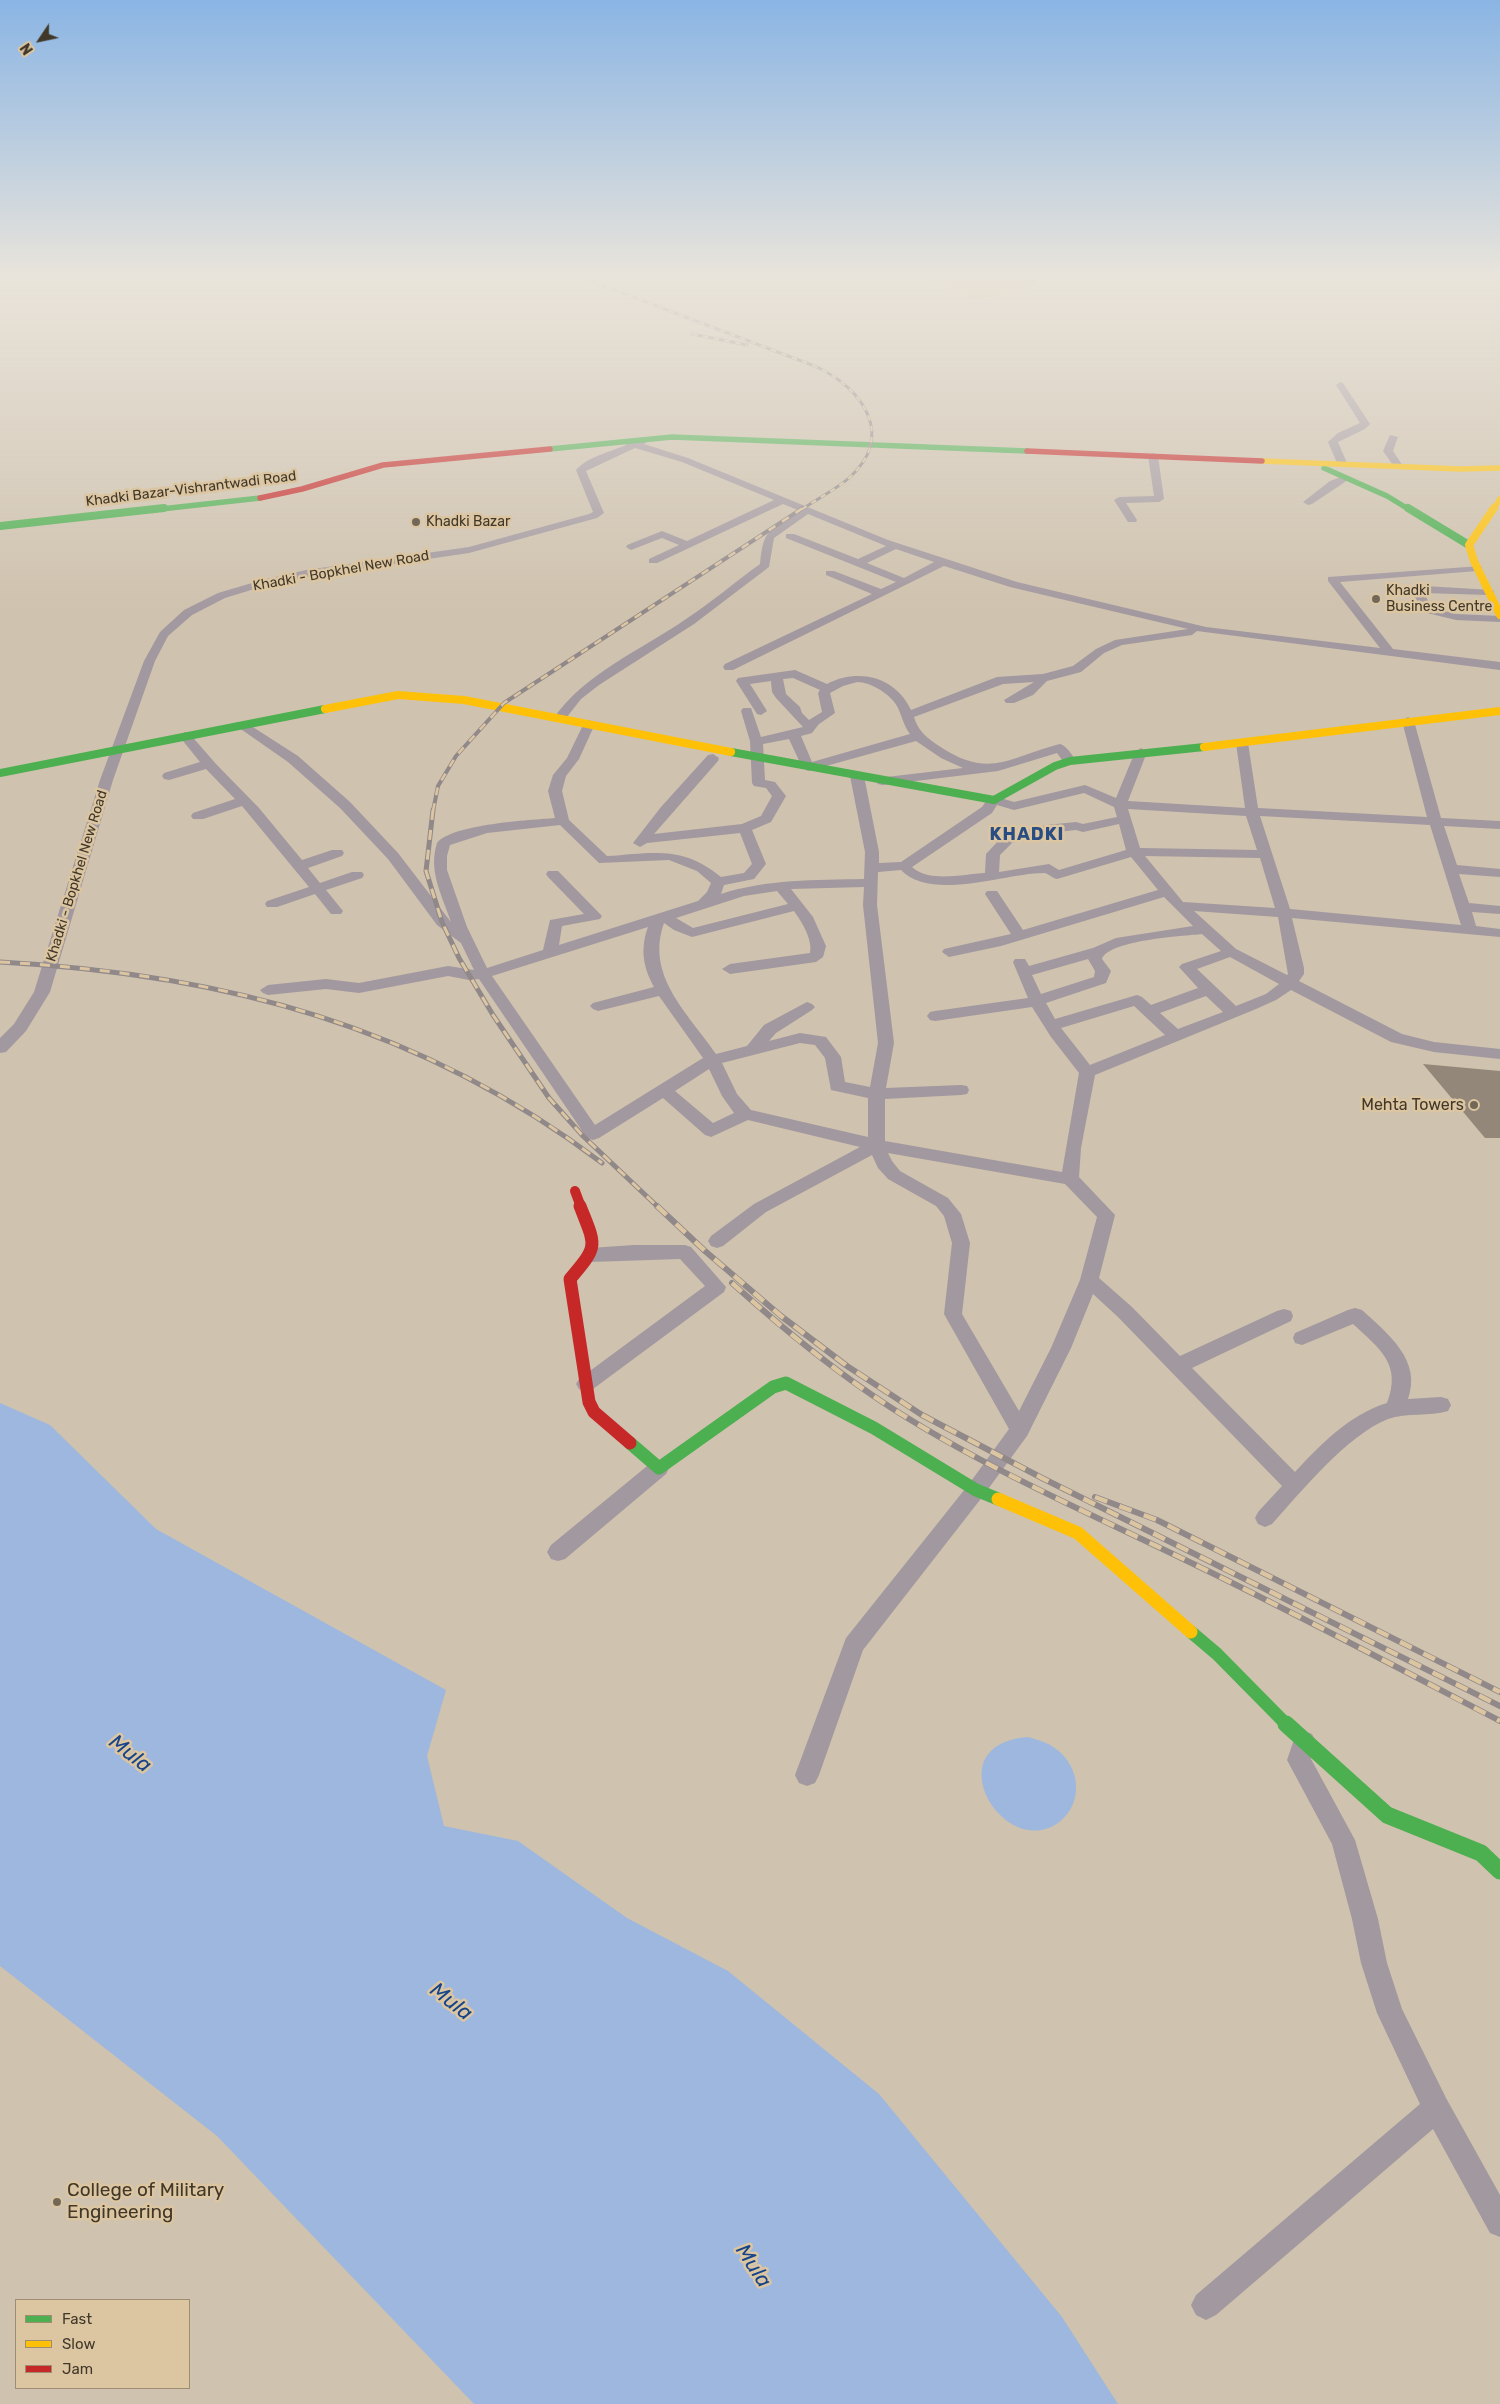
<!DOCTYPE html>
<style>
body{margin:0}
#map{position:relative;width:1500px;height:2404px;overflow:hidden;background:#cfc2ae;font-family:Rubik,sans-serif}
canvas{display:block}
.legend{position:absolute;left:15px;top:2299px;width:175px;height:90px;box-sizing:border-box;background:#dcc5a1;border:1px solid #9e8d71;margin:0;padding:6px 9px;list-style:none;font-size:15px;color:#413829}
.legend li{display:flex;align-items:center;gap:10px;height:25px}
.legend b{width:25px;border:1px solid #9e8d71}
.north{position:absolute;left:15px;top:15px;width:50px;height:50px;-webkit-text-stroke:4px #dcc5a1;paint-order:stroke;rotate:236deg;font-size:14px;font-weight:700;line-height:20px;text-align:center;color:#413829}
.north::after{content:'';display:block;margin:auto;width:18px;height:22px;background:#413829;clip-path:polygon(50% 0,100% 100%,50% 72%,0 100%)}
</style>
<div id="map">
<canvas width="1500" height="2404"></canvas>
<ul class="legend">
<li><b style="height:6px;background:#4caf50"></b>Fast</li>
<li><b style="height:6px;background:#ffc107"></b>Slow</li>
<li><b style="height:6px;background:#c62828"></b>Jam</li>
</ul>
<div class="north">N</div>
</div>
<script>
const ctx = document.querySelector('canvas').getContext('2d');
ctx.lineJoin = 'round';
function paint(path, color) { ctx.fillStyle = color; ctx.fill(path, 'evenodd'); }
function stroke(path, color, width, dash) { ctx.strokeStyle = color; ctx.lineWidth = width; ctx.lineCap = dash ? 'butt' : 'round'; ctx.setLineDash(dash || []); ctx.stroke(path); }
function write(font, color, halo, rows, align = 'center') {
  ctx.font = font + ' Rubik,sans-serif'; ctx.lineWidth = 5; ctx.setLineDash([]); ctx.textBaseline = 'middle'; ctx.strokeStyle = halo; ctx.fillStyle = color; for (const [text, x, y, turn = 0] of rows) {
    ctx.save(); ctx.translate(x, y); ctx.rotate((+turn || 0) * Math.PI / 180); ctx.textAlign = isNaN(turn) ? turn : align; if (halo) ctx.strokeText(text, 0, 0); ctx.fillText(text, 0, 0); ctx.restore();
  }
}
const green = new Path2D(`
 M927 279H1040L1024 292 976 299Z`);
const water = new Path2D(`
 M0 1403 50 1425 156 1529 446 1690 427 1756 444 1826 518 1841 627 1918 728 1971 879 2094 1062 2317 1118 2404H474L217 2136 0 1966Z
 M1028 1737C1038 1740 1047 1742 1056 1749 1081 1767 1084 1804 1058 1823 1003 1861 934 1744 1028 1737Z`);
const building = new Path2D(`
 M1423 1064 1500 1071V1138H1485Z`);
const street = new Path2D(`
 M1340 382 1343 383 1370 424 1365 429 1338 442 1347 463 1342 466 1337 463 1328 442 1338 433 1360 423 1336 385Z
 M1390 435 1398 437 1393 451 1403 466 1401 468H1395L1383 451Z
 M645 437 653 439 644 444 688 458 888 540 1017 582 1206 627 1380 648 1328 581V577L1481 566 1482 568 1477 571 1340 582 1393 649 1500 662V670L1197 631 1192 635 1122 645 1104 653 1081 672 1047 681 1033 695 1014 703H1006L1004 700 1034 682 1003 684 914 717C918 731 927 738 939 746 990 780 1009 757 1060 744 1067 746 1072 755 1076 761L1075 764H1065L1057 753 998 771 883 785 878 784 876 781 878 778 963 768 941 758 916 741 808 771 802 767 789 739 763 744 765 780 775 782 786 796 771 822 752 830 766 864 754 879 724 885 721 894C767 879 816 880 864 879L865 852 850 776 857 772 864 776 879 852V863L901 862 982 807 989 797 994 796 1014 802 1085 785 1116 798 1135 752 1141 748 1147 752 1128 801 1245 808 1236 743 1242 739 1248 743 1258 808 1427 817 1402 721 1408 717 1414 721 1441 818 1500 821V829L1444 826 1457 865 1500 869V877L1459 874 1469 903 1500 906V914L1472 912 1476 926 1500 929V937L1292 918 1304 968V974L1299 981 1402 1034 1434 1042 1500 1049V1059L1434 1052 1391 1042 1291 990 1276 1000 1256 1009 1095 1075 1081 1148 1079 1177 1115 1215 1099 1278 1132 1307 1180 1356 1277 1311 1284 1309 1291 1311 1293 1316 1291 1321 1192 1368 1295 1472C1320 1445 1350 1414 1387 1403 1402 1364 1380 1349 1353 1324L1302 1345 1295 1343 1293 1338 1295 1333 1348 1310 1355 1308 1362 1310C1388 1334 1422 1360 1408 1399L1441 1397 1448 1399 1451 1405 1448 1411C1429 1417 1407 1412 1388 1419 1347 1435 1301 1492 1272 1524L1265 1527 1258 1524 1255 1518 1258 1512 1282 1486 1118 1317 1093 1294 1071 1348 1027 1436 983 1496 863 1650 819 1775 815 1783 807 1786 799 1783 795 1775 846 1638 969 1484 1009 1429 944 1314 952 1243 944 1216 936 1206 888 1179 878 1168 872 1155 766 1212 723 1246 717 1248 711 1246 708 1241 711 1236 754 1204 860 1147 748 1120 711 1137 705 1135 663 1098 599 1138 593 1140 587 1138 479 979 469 980 448 976 359 993 326 989 268 995 263 993 260 990 268 985 326 979 359 983 448 966 474 970 461 943 437 925 388 859 340 808 288 762 235 725 237 722H245L298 756 350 802 398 853 451 922C442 895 428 871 437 843 452 824 531 820 555 818L548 791 553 775 567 758 585 721 589 720 595 724 579 759 566 776 562 791 569 820 607 856C653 853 683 845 721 877L744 873 752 864 740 833 647 843 640 847 633 843 661 807 708 755 713 754 719 758 718 761 654 834 742 824 761 816 772 796 766 788 754 786 752 783 750 741 741 711 743 708H751L761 737 803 727 776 698 772 692 771 681 750 684 767 711 761 715 757 714 736 681 738 678 795 670 827 684C858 668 895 676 911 710L997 677 1043 674 1073 666 1096 649 1115 640 1188 629 1010 587 944 566 733 670H725L723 667 725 664 872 594 826 575V571H834L881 589 896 582 786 538V534H794L858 559 886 546 808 514 774 538 769 567 694 624 599 685 581 699 563 722H555L553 719C586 672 640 651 686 619 712 602 735 582 760 564 763 527 771 530 800 511L783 504 657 563H649V559L679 545 662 538 631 550 626 547 627 545 662 531 687 541 774 500 682 462 635 448 586 471 604 513 597 518 469 553 306 577 264 586 225 598 192 615 168 636 155 661 113 780 50 992 26 1031 6 1052 0 1053V1038L14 1024 34 992 100 780 144 661 160 632 184 610 218 593 262 580 306 570 469 547 589 514 593 512 576 470C587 457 610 452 626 445V441H634ZM896 549 934 562 904 578 867 563ZM793 678 820 690 818 693 822 712 809 720 802 713 800 707 786 694 783 679ZM857 682C871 682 890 694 897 706 902 715 903 725 910 734L812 762 801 736 812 733 819 724 835 713 830 693 843 686ZM1084 793 1114 807 1117 817 1083 824 1076 822 1046 825 1002 837 986 854 985 873C964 874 929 883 912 867L992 813 997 805 1014 810ZM1128 809 1246 816 1257 850 1140 848ZM1260 816 1430 825 1461 925 1290 909ZM1119 824 1126 850 1059 870 1049 864 999 872 1000 855 1012 843 1047 833 1076 830 1083 832ZM560 825 599 863 669 860 697 871 711 883 707 892 698 901 559 945 562 926 600 919 602 916 558 871H548L546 874 548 877 584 914 550 920 543 950 487 968 467 927 447 870V856L450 845 487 833ZM1145 856 1260 858 1275 908 1183 902ZM1131 857 1158 890 1023 930 997 891H987L985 894 1011 934 944 949 942 952 949 957 1001 946 1164 897 1193 926 1116 938 1093 948 1029 966 1025 959H1015L1013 962 1028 998 935 1011 930 1012 927 1016 930 1020 935 1021 1032 1007 1051 1037 1079 1073 1062 1172 885 1141V1099L961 1095 967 1094 969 1090 967 1086 961 1085 886 1088 894 1043 877 905 878 872 901 870C932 902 1005 873 1044 873 1048 873 1052 878 1057 879ZM864 887 863 905 878 1043 870 1087 845 1082 841 1057 826 1037 800 1033 769 1041 776 1033 812 1010 815 1007 812 1004 807 1002 764 1025 747 1046 716 1054C688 1013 645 976 664 923L674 930 692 937 794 911C802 922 813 940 810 953L730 964 722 969 730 974 816 962 823 957 826 946 813 917 791 889ZM777 891 788 904 693 928 676 918 744 896ZM1194 911 1278 917 1288 974 1287 975 1236 949ZM648 927C640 949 643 967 654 987L593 1003 590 1006 593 1009 598 1011 659 996 703 1058 595 1125 492 976ZM1202 934 1221 951 1182 964 1179 967 1198 988 1151 1005 1142 997 1137 995 1055 1019 1046 1003 1106 983 1111 971 1102 959C1109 940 1183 936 1202 934ZM1230 957 1279 984 1266 994 1236 1006 1197 969ZM1088 959 1095 971 1094 977 1041 994 1032 975ZM1206 996 1223 1012 1178 1029 1160 1013ZM1134 1006 1165 1035 1090 1065 1061 1028ZM800 1043 815 1045 825 1058 831 1090 868 1098V1137L751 1110 737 1094 722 1063ZM709 1069 722 1096 734 1113 713 1123 675 1091ZM888 1153 1065 1184 1097 1217 1080 1280 1051 1348 1019 1411 962 1314 970 1243 961 1214 948 1198 900 1171 892 1161Z
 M1153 453 1158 456 1164 499 1159 502 1126 503 1137 520 1136 522H1128L1114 500 1119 497 1154 496 1148 456Z
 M1346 475 1351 478 1312 504 1308 505 1303 502 1330 481Z
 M1425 586 1492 590 1494 592 1488 595 1424 593 1432 608 1456 614 1500 616V622L1456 620 1423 612 1412 591Z
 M185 732 189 733 216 764 259 808 302 860 332 850H342L344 853 342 856 308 868 320 883 352 872H362L364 875 362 878 326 890 343 911 341 914H331L315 894 277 907H267L265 904 267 901 309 887 242 806 203 819H193L191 816 193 813 235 799 206 769 169 780 164 779 162 776 164 773 200 762 179 736Z
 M634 1245H685L691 1247 726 1287 724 1292 593 1389 586 1392 579 1389 576 1384 579 1379 705 1286 680 1259 590 1262 584 1260 581 1255 584 1250 590 1248Z
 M659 1460 666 1462 669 1468 666 1474 565 1559 558 1561 551 1559 547 1552 551 1545 652 1462Z
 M1304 1731 1312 1734 1316 1742 1311 1759 1355 1840 1378 1919 1387 1963 1402 2009 1446 2098 1500 2195V2237L1490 2233 1433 2129 1216 2315 1206 2320 1196 2315 1191 2305 1196 2295 1420 2104 1377 2013 1361 1963 1352 1919 1332 1844 1287 1760 1296 1734Z`);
const fastFar3 = new Path2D(`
 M550 449 672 437 1027 451
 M1324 468 1387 496 1410 510
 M152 510 260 498`);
const fastFar2 = new Path2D(`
 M1408 508 1469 545
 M0 526 164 508
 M731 752 994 800 1055 766 1070 761 1204 747
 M0 773 325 709`);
const fastFar1 = new Path2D(`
 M630 1443 659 1468 773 1387 786 1383 874 1428 976 1490 998 1499
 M1191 1632 1217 1654 1287 1725`);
const fast = new Path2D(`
 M1286 1724 1387 1815 1481 1853 1500 1871`);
const slowFar2 = new Path2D(`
 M1262 461 1460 469 1500 468
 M1493 510 1500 499`);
const slowFar1 = new Path2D(`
 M1494 508 1469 545 1474 561 1500 615
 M325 709 398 695 464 700 731 752
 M1204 747 1500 711`);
const slow = new Path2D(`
 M998 1499 1078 1533 1191 1632`);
const jamFar2 = new Path2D(`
 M1027 451 1262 461
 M260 498 302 489 383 465 550 449`);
const jamFar1 = new Path2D(`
 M575 1191 581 1207`);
const jam = new Path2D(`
 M580 1206C596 1247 599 1245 570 1279L589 1402 594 1412 630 1443`);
const railFar3 = new Path2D(`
 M586 279 817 367C863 389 896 436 849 478 835 490 817 499 801 510
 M692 334 747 345`);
const railFar2 = new Path2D(`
 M433 811 438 786 456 756 504 703 803 508`);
const railFar1 = new Path2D(`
 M433 810 426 871 442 922 459 958 493 1015 549 1098 583 1136 658 1207
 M0 962C223 974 421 1026 602 1163`);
const rail = new Path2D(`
 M657 1206 705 1251 781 1316 847 1366 922 1415 1042 1478 1500 1706
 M732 1283C782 1328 833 1370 890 1407 991 1472 1103 1519 1210 1572 1308 1620 1404 1671 1500 1721
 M1095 1497 1157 1520 1500 1692`);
const markers = [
 [416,522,5,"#736858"],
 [1376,599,5,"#736858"],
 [1474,1105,5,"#736858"],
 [57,2202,5,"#736858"]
];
const farStreetnames = [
 ["Khadki Bazar-Vishrantwadi Road",191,489,-7],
 ["Khadki - Bopkhel New Road",341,571,-10],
 ["Khadki - Bopkhel New Road",77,876,-73]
];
const farPoinames = [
 ["Khadki Bazar",426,522],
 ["Khadki",1386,591],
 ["Business Centre",1386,607]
];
const poiNames = [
 ["Mehta Towers",1464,1105]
];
const farDistrictnames = [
 ["KHADKI",1027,835]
];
const nearPoinames = [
 ["College of Military",67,2191],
 ["Engineering",67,2213]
];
const nearWaternames = [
 ["Mula",130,1754,38],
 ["Mula",451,2002,38],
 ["Mula",753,2266,57]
];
paint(green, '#c2a676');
paint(water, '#9eb7de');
paint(building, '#93877a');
paint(street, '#a2989f');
stroke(fastFar3, '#4caf50', 5.5);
stroke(fastFar2, '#4caf50', 8);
stroke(fastFar1, '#4caf50', 13);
stroke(fast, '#4caf50', 17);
stroke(slowFar2, '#ffc107', 5.5);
stroke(slowFar1, '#ffc107', 8);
stroke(slow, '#ffc107', 13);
stroke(jamFar2, '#c62828', 5.5);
stroke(jamFar1, '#c62828', 10);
stroke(jam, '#c62828', 13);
stroke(railFar3, '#908889', 3);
stroke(railFar2, '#908889', 4);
stroke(railFar1, '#908889', 5);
stroke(rail, '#908889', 6);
stroke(railFar3, '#dcc5a1', 2, [5.5]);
stroke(railFar2, '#dcc5a1', 2.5, [8]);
stroke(railFar1, '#dcc5a1', 3, [10]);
stroke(rail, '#dcc5a1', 4.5, [13]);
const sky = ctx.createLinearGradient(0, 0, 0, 615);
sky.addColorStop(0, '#8ab5e4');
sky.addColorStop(0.45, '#e9e4db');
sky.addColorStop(1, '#e9e4db00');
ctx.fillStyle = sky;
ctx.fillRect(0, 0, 1500, 615);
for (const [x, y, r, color] of markers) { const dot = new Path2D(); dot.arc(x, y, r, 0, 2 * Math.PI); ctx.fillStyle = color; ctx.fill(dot); stroke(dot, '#dcc5a1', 2); }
write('14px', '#413829', '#dcc5a1', farStreetnames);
write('14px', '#413829', '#dcc5a1', farPoinames, 'left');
write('16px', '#413829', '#dcc5a1', poiNames, 'right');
ctx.letterSpacing = '1px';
write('bold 18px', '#294c83', '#dcc5a1', farDistrictnames);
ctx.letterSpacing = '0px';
write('19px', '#413829', '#dcc5a1', nearPoinames, 'left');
write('italic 21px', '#16448a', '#dcc5a1', nearWaternames);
</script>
